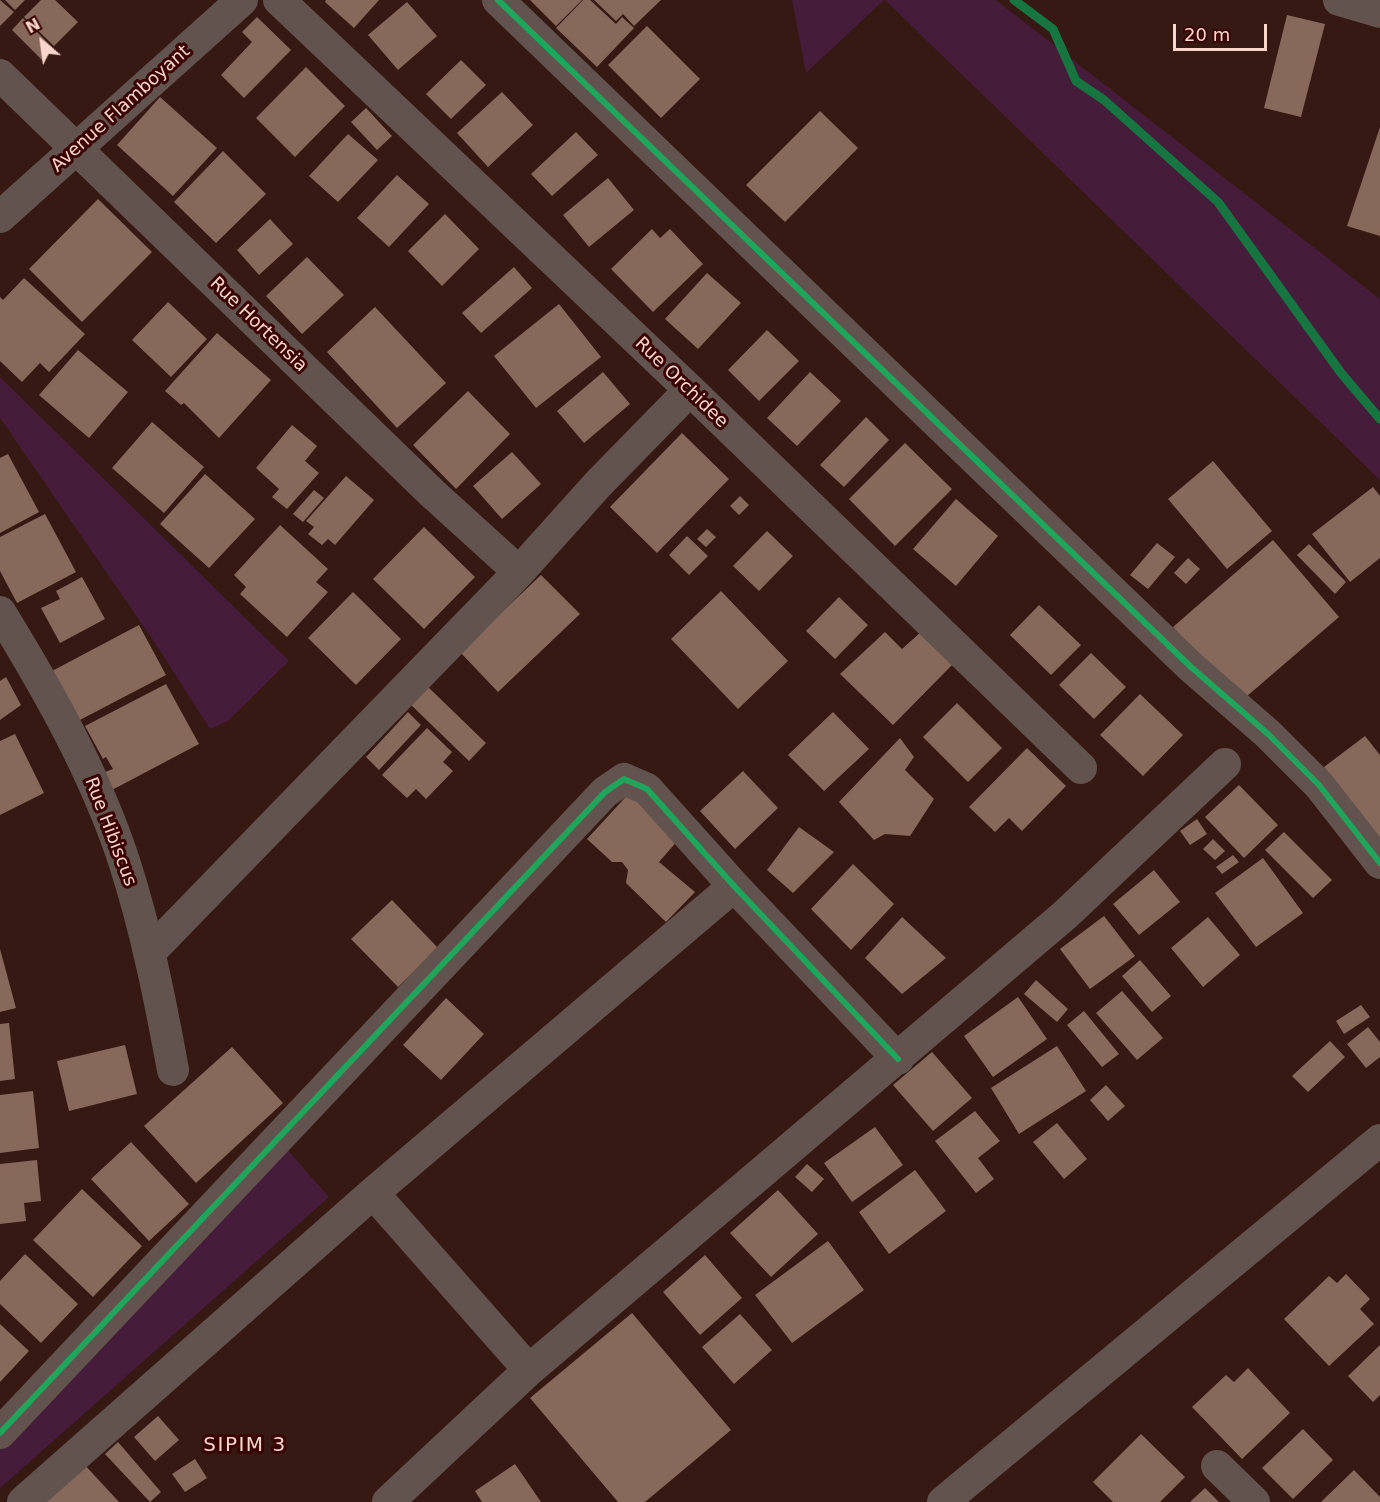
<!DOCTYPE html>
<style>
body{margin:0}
#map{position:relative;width:1380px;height:1502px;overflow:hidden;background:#361913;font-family:"DejaVu Sans",sans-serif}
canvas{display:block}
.north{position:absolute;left:12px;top:12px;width:60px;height:60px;-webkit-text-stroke:4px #3a0300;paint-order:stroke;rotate:331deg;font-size:16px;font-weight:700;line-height:24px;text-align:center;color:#f9d5cc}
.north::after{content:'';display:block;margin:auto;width:21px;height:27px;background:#f9d5cc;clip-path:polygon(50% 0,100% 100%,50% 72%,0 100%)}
.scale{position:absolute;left:1173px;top:24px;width:94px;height:27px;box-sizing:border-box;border:3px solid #f9d5cc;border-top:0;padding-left:8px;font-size:18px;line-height:21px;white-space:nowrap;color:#f9d5cc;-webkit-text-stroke:4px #3a0300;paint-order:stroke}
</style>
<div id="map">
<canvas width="1380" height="1502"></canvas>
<div class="north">N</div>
<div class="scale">20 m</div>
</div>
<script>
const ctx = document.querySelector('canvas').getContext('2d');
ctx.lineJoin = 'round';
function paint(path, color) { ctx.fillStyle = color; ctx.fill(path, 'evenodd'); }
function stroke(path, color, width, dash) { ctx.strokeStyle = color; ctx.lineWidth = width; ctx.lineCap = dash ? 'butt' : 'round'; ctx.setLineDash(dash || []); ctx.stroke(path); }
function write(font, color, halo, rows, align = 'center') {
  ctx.font = font + ' "DejaVu Sans",sans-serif'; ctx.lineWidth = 6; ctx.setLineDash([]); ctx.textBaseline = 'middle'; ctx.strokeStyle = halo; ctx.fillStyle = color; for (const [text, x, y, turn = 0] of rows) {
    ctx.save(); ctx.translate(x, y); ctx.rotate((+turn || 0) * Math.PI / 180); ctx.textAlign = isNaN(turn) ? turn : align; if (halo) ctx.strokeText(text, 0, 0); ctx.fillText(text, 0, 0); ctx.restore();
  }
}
const green = new Path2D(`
 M792 0H884L806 73Z
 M885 0H996L1380 299V480Z
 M0 377 289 661 228 721 210 729 153 640 0 418Z
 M286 1148 329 1197 0 1488V1449Z`);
const stream = new Path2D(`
 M1014 0 1053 29 1076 81 1104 100 1218 202 1341 373 1380 419`);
const building = new Path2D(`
 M0 0 14 12 0 26Z
 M5 0H25L15 10Z
 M41 0H55L78 22 54 46 24 17Z
 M326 0H379L354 28 325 2Z
 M530 0H582L556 26Z
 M583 0H590L616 24 622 17 634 28 597 67 556 28Z
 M594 0H661L634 26 623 14 616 21Z
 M407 2 437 36 398 70 368 35Z
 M1287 15 1325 24 1301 117 1264 108Z
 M257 17 291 50 244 98 221 75 252 42 242 32Z
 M23 18 54 49 43 61 12 30Z
 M647 26 700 79 661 118 608 65Z
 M461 60 486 85 451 119 426 94Z
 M306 67 345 106 295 157 256 118Z
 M502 92 533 125 488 167 457 133Z
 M160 97 217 148 173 196 117 145Z
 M366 108 392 136 377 150 351 122Z
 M820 111 858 148 785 222 746 185Z
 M1380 127V236L1347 226Z
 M576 132 598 155 552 196 531 174Z
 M348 134 378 160 338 202 309 176Z
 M223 151 266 194 216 243 174 202Z
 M397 175 429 204 389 247 357 218Z
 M608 178 634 210 589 247 563 215Z
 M98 199 152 252 82 322 29 269Z
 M445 214 479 249 442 286 408 251Z
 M270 219 293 244 259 275 237 250Z
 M652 229 660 238 670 229 703 264 653 312 611 269Z
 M307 257 344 295 302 334 266 296Z
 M514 267 532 288 481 333 462 313Z
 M707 273 741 303 698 349 665 319Z
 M24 278 85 334 49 372 40 363 22 382 0 361V297L3 300Z
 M168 302 207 339 171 377 132 340Z
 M559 304 601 357 536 408 494 356Z
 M375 307 446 383 397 428 327 352Z
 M767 330 799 361 759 401 728 370Z
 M217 333 271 380 219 438 184 403 181 405 165 391Z
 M78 350 128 392 89 438 39 395Z
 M603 372 630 404 584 443 557 411Z
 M810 372 841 401 797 446 767 418Z
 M468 391 510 434 456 489 413 445Z
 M866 417 889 440 844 487 820 465Z
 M152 422 204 467 164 513 112 468Z
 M292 425 317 446 305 461 319 473 287 509 272 497 279 489 256 468Z
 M682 433 729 479 657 553 610 507Z
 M905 443 952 489 895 546 849 499Z
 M512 452 541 484 502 519 473 486Z
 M8 454 39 512 0 533V458Z
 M1213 461 1272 531 1227 569 1168 499Z
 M205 474 255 519 209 568 160 524Z
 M346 476 374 500 335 545 328 539 322 545 308 534 314 527 306 521Z
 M1373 487 1380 496V558L1350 582 1312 534Z
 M314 490 324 498 303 522 293 514Z
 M740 496 749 505 739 515 730 506Z
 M956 499 998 536 956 586 913 549Z
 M45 514 76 572 17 603 0 571V537Z
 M280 525 328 569 316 582 328 592 287 637 240 594 246 587 234 575Z
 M424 527 475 577 424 629 373 579Z
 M707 529 716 537 706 547 697 539Z
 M767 531 793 556 759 591 733 566Z
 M687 536 708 556 689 575 669 555Z
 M1273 540 1339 617 1239 703 1173 627Z
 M1157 543 1175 557 1148 589 1130 575Z
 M1309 544 1346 582 1335 594 1297 555Z
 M1188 558 1200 569 1186 584 1174 573Z
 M541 575 580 614 498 692 460 652Z
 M82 577 105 619 60 643 41 608 60 599 56 591Z
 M721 591 788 661 738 709 671 639Z
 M353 592 401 639 356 685 308 638Z
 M839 597 868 625 835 659 806 631Z
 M1039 605 1081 645 1051 675 1010 635Z
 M139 625 166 675 78 721 52 671Z
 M922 631 953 664 893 725 840 674 885 632 902 649Z
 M1091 653 1126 687 1094 719 1059 685Z
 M6 677 21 705 0 720V681Z
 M166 684 199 744 112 790 103 773 113 769 106 757 103 759 85 726Z
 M425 684 486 743 469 761 408 702Z
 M1140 694 1183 735 1143 776 1100 735Z
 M957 703 1002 748 968 782 923 737Z
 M408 712 421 725 379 770 366 757Z
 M833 712 869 749 824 791 788 755Z
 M427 728 452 752 443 762 453 771 426 799 416 789 407 798 382 775Z
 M15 734 44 793 0 815V741Z
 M1365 736 1380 755V840L1324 767Z
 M900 738 914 757 905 770 934 799 910 836 885 834 874 840 839 802Z
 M1027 748 1066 786 1022 831 1009 818 995 832 969 807Z
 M743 771 778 808 735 849 700 811Z
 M1239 785 1278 825 1244 858 1205 817Z
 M633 789 679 839 659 862 695 892 666 922 626 883 628 870 622 862H612L587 839Z
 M1197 819 1207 834 1190 845 1180 831Z
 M799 827 834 852 793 893 767 870Z
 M1284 832 1332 880 1313 898 1265 850Z
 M1213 839 1225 851 1215 860 1203 849Z
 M1233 855 1239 862 1222 874 1216 867Z
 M1263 858 1303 913 1256 947 1215 893Z
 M853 864 894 904 851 950 811 909Z
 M1154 870 1180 902 1139 935 1113 904Z
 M392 900 438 948 398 987 351 939Z
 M1104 916 1135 956 1090 989 1060 949Z
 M902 917 946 958 902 994 865 958Z
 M1208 917 1240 955 1203 987 1171 948Z
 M0 949 16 1008 0 1012Z
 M1140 960 1171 996 1152 1012 1122 976Z
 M1036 980 1068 1009 1057 1022 1024 994Z
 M1122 991 1163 1038 1137 1060 1096 1013Z
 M1018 997 1047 1039 993 1077 964 1036Z
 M446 998 484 1034 441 1080 403 1045Z
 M1361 1005 1370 1017 1344 1034 1336 1021Z
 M1084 1011 1119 1054 1102 1067 1067 1025Z
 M9 1023 15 1079 0 1081V1024Z
 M1368 1027 1380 1042V1057L1366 1068 1347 1044Z
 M1330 1041 1345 1057 1308 1092 1292 1076Z
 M125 1045 137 1094 69 1111 57 1061Z
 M1057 1046 1086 1091 1019 1134 991 1088Z
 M232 1047 283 1103 196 1183 144 1126Z
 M932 1052 972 1098 933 1131 893 1085Z
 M1106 1085 1125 1106 1108 1121 1090 1100Z
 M33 1091 39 1148 0 1153V1095Z
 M975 1111 1000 1141 978 1158 994 1179 976 1193 935 1141Z
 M1057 1123 1087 1159 1064 1179 1033 1142Z
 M875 1127 903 1165 852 1202 824 1163Z
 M131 1142 189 1204 149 1241 91 1179Z
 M37 1160 41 1201 24 1203 26 1221 0 1224V1164Z
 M807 1164 824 1179 812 1192 795 1177Z
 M915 1170 946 1211 889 1254 859 1212Z
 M82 1189 142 1246 93 1297 33 1240Z
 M778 1190 818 1234 771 1277 730 1233Z
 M828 1241 864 1290 792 1343 755 1295Z
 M25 1254 78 1304 41 1343 0 1304V1281Z
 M705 1255 742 1298 700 1335 663 1292Z
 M1346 1274 1370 1299 1360 1309 1374 1324 1329 1366 1284 1319 1329 1276 1337 1283Z
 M632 1313 731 1430 645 1502H618L530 1398Z
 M740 1314 772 1350 734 1384 702 1347Z
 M0 1324 29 1351 0 1382Z
 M1380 1345V1395L1373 1402 1348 1376Z
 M1248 1368 1290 1413 1242 1459 1192 1407 1226 1375 1234 1382Z
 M158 1416 179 1440 155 1461 134 1437Z
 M1303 1429 1333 1460 1293 1499 1262 1468Z
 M1141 1434 1185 1477 1160 1502H1113L1093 1482Z
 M118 1442 161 1492 150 1502 105 1454Z
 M195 1459 207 1478 185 1492 172 1474Z
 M83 1463 119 1502H40Z
 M515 1464 541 1502H482L475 1491Z
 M1354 1470 1380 1497V1502H1321Z
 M1205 1488 1219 1502H1190Z`);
const minor = new Path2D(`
 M279 0 690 390 1081 768
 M498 0 1191 667 1268 734 1319 785 1380 863
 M1339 0 1380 12
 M0 75 432 493 519 572
 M0 217 242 0
 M0 612C48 690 95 773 124 861 146 929 160 999 173 1070
 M150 952 519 572 599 483 690 390
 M373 1193 529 1370
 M0 1433 605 792 624 779 647 789 734 886 898 1059
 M1217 1466 1254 1502
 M23 1502 373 1193 734 886
 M388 1502 529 1370 1065 915 1225 764
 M943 1502 1380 1140`);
const cycleway = new Path2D(`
 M498 0 1191 667 1268 734 1319 785 1380 863
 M0 1433 605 792 624 779 647 789 734 886 898 1059`);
const streetNames = [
 ["Avenue Flamboyant",121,109,-42],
 ["Rue Hortensia",258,325,44],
 ["Rue Orchidee",681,383,44],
 ["Rue Hibiscus",110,832,69]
];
const neighbourhoodNames = [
 ["SIPIM 3",245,1446]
];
paint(green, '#451c3a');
stroke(stream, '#177542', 9);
paint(building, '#86695b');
stroke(minor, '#63534e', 32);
stroke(cycleway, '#20a55d', 6);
write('18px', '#f9d5cc', '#3a0300', streetNames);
ctx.letterSpacing = '1.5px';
write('20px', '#f9d5cc', '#3a0300', neighbourhoodNames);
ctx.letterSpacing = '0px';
</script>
